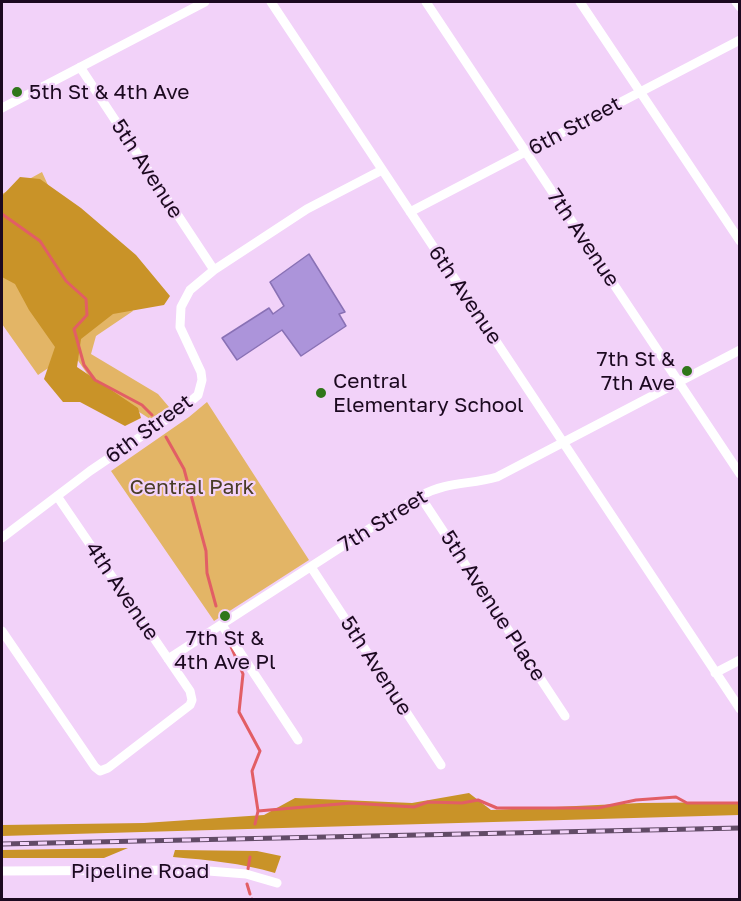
<!DOCTYPE html>
<style>
body{margin:0}
#map{position:relative;width:741px;height:901px;overflow:hidden;background:#f2d2f9;font-family:"Golos Text",sans-serif}
canvas{display:block}
.frame{position:absolute;inset:0;border:3px solid #1c0920;pointer-events:none}
</style>
<div id="map">
<canvas width="741" height="901"></canvas>
<div class="frame"></div>
</div>
<script>
const ctx = document.querySelector('canvas').getContext('2d');
ctx.lineJoin = 'round';
function paint(path, color) { ctx.fillStyle = color; ctx.fill(path, 'evenodd'); }
function stroke(path, color, width, dash) { ctx.strokeStyle = color; ctx.lineWidth = width; ctx.lineCap = dash ? 'butt' : 'round'; ctx.setLineDash(dash || []); ctx.stroke(path); }
function write(font, color, halo, rows, align = 'center') {
  ctx.font = font + ' "Golos Text",sans-serif'; ctx.lineWidth = 4.5; ctx.setLineDash([]); ctx.textBaseline = 'middle'; ctx.strokeStyle = halo; ctx.fillStyle = color; for (const [text, x, y, turn = 0] of rows) {
    ctx.save(); ctx.translate(x, y); ctx.rotate((+turn || 0) * Math.PI / 180); ctx.textAlign = isNaN(turn) ? turn : align; if (halo) ctx.strokeText(text, 0, 0); ctx.fillText(text, 0, 0); ctx.restore();
  }
}
const green = new Path2D(`
 M42 172 52 194 133 311 96 336 91 354 158 394 169 407 150 419 93 382 72 352 38 375 2 324V194Z
 M207 402 309 560 214 621 111 471 189 417Z`);
const forest = new Path2D(`
 M20 177 40 179 81 208 136 255 170 296 164 305 113 314 81 339 77 367 138 408 141 418 125 426 80 402H63L44 379 55 347 29 310 15 284 2 277V196Z
 M469 793 491 810 640 803 739 802V815L2 836V825L144 823 264 815 295 798 412 803Z
 M128 848 104 858H2V850Z
 M175 850 257 851 281 856 275 873C241 863 208 860 173 857Z`);
const stream = new Path2D(`
 M2 214 40 241 66 281 86 299 87 315 74 329 84 365 95 380 142 405 152 415
 M166 437 184 469 206 551 207 573 216 606
 M228 640 243 674 239 712 260 751 252 771 258 811 255 824
 M258 811 351 803 414 807 428 802 462 803 478 800 497 808H598L636 800 676 797 687 803H740
 M248 869 250 857
 M247 884 250 894
 M252 899V900`);
const building = new Path2D(`
 M309 254 345 312 339 314 346 326 301 356 282 330 237 360 222 338 269 308 273 314 284 306 270 282Z`);
const minor = new Path2D(`
 M271 2 740 709
 M426 2 740 474
 M580 2 740 241
 M736 2 740 7
 M80 67 214 270
 M2 108 205 2
 M410 212 740 40
 M420 496 565 716
 M2 538 90 471 183 408 198 395 202 380 201 372 180 327 181 307 190 290 214 270 307 209 382 170
 M311 567 441 765
 M222 625 298 740
 M2 631 95 767 100 771 108 768 190 705 192 700 190 691 57 496
 M168 659 420 496C448 481 469 485 497 477L740 350
 M715 673 740 660
 M2 871 196 870 246 874 277 883`);
const rail = new Path2D(`
 M2 844 740 828`);
const markers = [
 [17,92,6,"#2f761a"],
 [687,371,6,"#2f761a"],
 [321,393,6,"#2f761a"],
 [225,616,6,"#2f761a"]
];
const poiNames = [
 ["5th St & 4th Ave",29,92],
 ["7th St &",675,359,"right"],
 ["7th Ave",675,383,"right"],
 ["Central",333,381],
 ["Elementary School",333,405],
 ["7th St &",225,638,"center"],
 ["4th Ave Pl",225,662,"center"]
];
const streetNames = [
 ["6th Street",575,126,-28],
 ["5th Avenue",147,169,57],
 ["7th Avenue",583,238,56],
 ["6th Avenue",465,295,56],
 ["6th Street",149,429,-36],
 ["7th Street",383,521,-32],
 ["4th Avenue",122,591,56],
 ["5th Avenue Place",493,606,57],
 ["5th Avenue",376,666,57],
 ["Pipeline Road",140,871]
];
const parkNames = [
 ["Central Park",192,487]
];
paint(green, '#e3b566');
paint(forest, '#c99328');
stroke(stream, '#e25e65', 3);
paint(building, '#ac94da');
stroke(building, '#8971b5', 1.5);
stroke(minor, '#fff', 9);
stroke(rail, '#624b67', 5);
stroke(rail, '#f2d2f9', 3, [9]);
for (const [x, y, r, color] of markers) { const dot = new Path2D(); dot.arc(x, y, r, 0, 2 * Math.PI); ctx.fillStyle = color; ctx.fill(dot); stroke(dot, '#f2d2f9', 2); }
write('21px', '#1c0920', '#f2d2f9', poiNames, 'left');
write('21px', '#1c0920', '#f2d2f9', streetNames);
write('21px', '#493c26', '#f2d2f9', parkNames);
</script>
